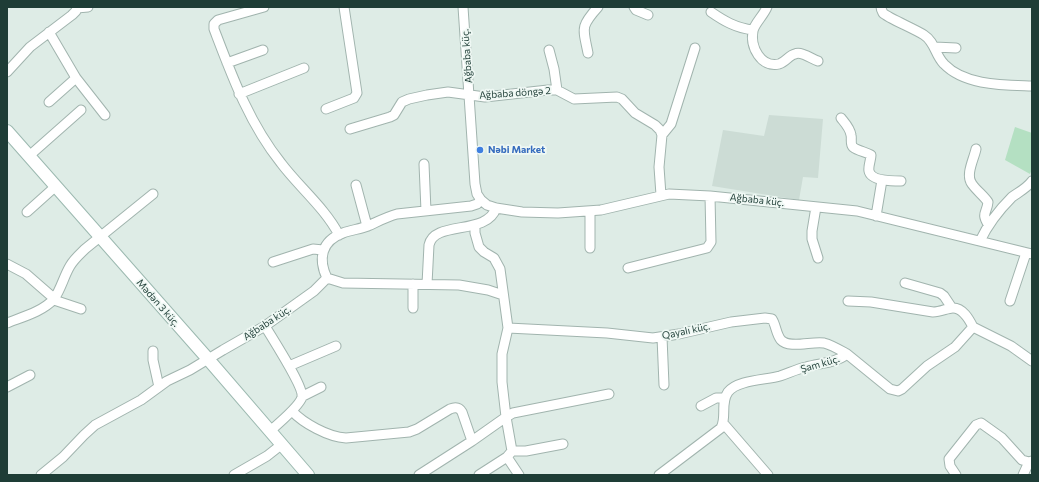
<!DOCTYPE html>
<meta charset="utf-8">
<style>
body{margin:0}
#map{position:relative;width:1039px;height:482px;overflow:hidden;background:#deece6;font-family:Commissioner,sans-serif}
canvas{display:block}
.frame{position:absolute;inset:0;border:8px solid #1e3d36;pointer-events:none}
</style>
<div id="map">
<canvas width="1039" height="482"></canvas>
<div class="frame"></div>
</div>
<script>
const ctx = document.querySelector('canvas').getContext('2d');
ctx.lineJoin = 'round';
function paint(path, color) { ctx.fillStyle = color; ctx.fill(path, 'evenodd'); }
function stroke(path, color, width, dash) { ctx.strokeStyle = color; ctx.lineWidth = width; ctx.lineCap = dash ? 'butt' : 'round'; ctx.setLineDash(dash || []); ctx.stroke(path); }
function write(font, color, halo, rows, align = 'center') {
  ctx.font = font + ' Commissioner,sans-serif'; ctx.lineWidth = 3.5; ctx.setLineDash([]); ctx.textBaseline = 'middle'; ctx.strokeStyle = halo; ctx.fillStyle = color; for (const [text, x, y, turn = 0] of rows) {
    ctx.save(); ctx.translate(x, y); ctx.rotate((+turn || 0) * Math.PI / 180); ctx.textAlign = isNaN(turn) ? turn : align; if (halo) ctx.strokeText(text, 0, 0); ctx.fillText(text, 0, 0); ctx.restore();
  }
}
const built = new Path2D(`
 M769 115 823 119 818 178 803 177 799 200 712 186 723 130 764 136Z`);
const green = new Path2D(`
 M1015 127 1032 133V169L1030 174 1005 160Z`);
const street = new Path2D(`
 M264 7 218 20 214 24V29C232 76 249 123 281 163 299 187 325 208 339 235
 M463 7 475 184 477 194 481 200 487 205 496 208 522 212 558 213 601 210 669 194 710 196 857 211 1032 254
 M634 7 636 10 648 15
 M767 7C764 15 754 24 753 31 750 47 761 68 779 64 786 62 789 55 795 54 801 51 812 59 818 61
 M881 7C881 9 882 11 883 13 888 18 915 29 924 35 935 42 935 55 944 64 965 86 1005 85 1032 86
 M77 8 88 7
 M711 12C724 21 736 28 753 30
 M49 32 76 78 105 115
 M935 47 956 48
 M549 50 554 69 557 90
 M588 53C583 28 580 27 598 7
 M227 63 263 50
 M7 72 30 47 72 15 76 11 77 7
 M239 94 304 68
 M49 102 76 78
 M326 109 354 98 357 93 344 7
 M841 118C845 123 850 128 851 135 852 139 850 144 853 147 858 151 866 152 871 155 871 160 868 166 869 171 871 181 893 181 901 181
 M350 129 390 117 394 115 402 102 409 99 427 95 448 92 485 97 548 90H557L574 99 617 97 622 99 635 113 655 125 660 130 662 135 659 167 661 195
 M662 135 671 124 695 48
 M976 149C974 159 965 175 972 184 977 191 983 195 988 202 987 213 981 213 988 224
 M29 156 81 110
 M424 164 426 211
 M356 185 367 226
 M816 207 812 231V239L818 258
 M590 211V248
 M27 212 56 186
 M876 216 882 180
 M475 225V233L479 247 484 252 494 258 500 269 508 328 502 354V382L506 417 512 451 507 457 479 475
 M980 241C988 224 999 210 1012 197 1019 192 1027 188 1032 181
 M273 262 313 249 323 250
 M7 264 26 274 57 301 81 309
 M628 268 707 248 711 242 710 196
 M327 278 343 283 459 285 488 290 503 295
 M905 283 940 293 944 296 952 308
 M427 284 429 245C434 220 487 236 496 208
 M848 301 871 302 933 312C941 312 947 308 953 308 963 308 969 319 973 327
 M1010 301 1026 253
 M413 308V284
 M7 323C22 317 42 312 54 299 61 289 64 276 70 266 74 259 80 254 85 249L153 194
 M265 326C272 338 304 387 302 397 300 405 277 425 270 431
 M508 328 607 333 653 338 679 334 731 322 765 318 772 319C776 325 776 334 781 340 789 349 812 341 824 343 832 345 840 350 847 354
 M662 337 664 385
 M153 351V360L159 387
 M289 366 336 346
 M7 387 30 375
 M303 396 321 387
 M701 406 716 398H724
 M292 411C303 423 328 437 346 438L409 432 417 429 450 409C455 407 459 407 462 412L472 441
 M723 423 768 475
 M512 451H526L563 444
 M507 457 519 475
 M41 475 63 457 84 435 95 425 141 400 167 381 190 370 223 350 265 326 314 291 327 278C318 259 321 241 343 233 351 230 360 229 368 226 377 222 386 217 397 214L471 206 477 204 481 200
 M234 475 267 456 281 445
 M419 475 472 441 506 417 513 413 609 394
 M659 475 721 428C727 417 720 403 728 392 737 380 766 380 780 376 789 373 797 369 806 367 820 363 836 363 847 354L890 389 898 391 902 389 927 366 955 347 973 327 1011 346 1032 361
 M956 475 950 466 949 459 976 425 981 423 1002 438 1022 460 1029 462 1032 461
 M1023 475 1029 462`);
const secondary = new Path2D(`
 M7 131 208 359 308 475`);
const markers = [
 [480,150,4,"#3f7fe0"]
];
const streetNames = [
 ["Ağbaba küç.",467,56,-94],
 ["Ağbaba döngə 2",515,93,-4],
 ["Ağbaba küç.",757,200,6],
 ["Mədən 3 küç.",158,303,49],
 ["Ağbaba küç.",267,323,-33],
 ["Qayalı küç.",686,331,-12],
 ["Şam küç.",820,364,-16]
];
const shopNames = [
 ["Nəbi Market",488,150]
];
paint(built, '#ccdcd5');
paint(green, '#b4e0c2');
stroke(street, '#a1b4ae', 11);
stroke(secondary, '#9cb9b0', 14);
stroke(street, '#fff', 9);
stroke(secondary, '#fff', 12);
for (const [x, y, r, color] of markers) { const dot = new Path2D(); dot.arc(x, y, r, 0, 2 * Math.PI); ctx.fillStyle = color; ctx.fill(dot); stroke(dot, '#eff8f4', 1.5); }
write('10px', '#1e3d36', '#eff8f4', streetNames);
write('bold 10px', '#366cbe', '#eff8f4', shopNames, 'left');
</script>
